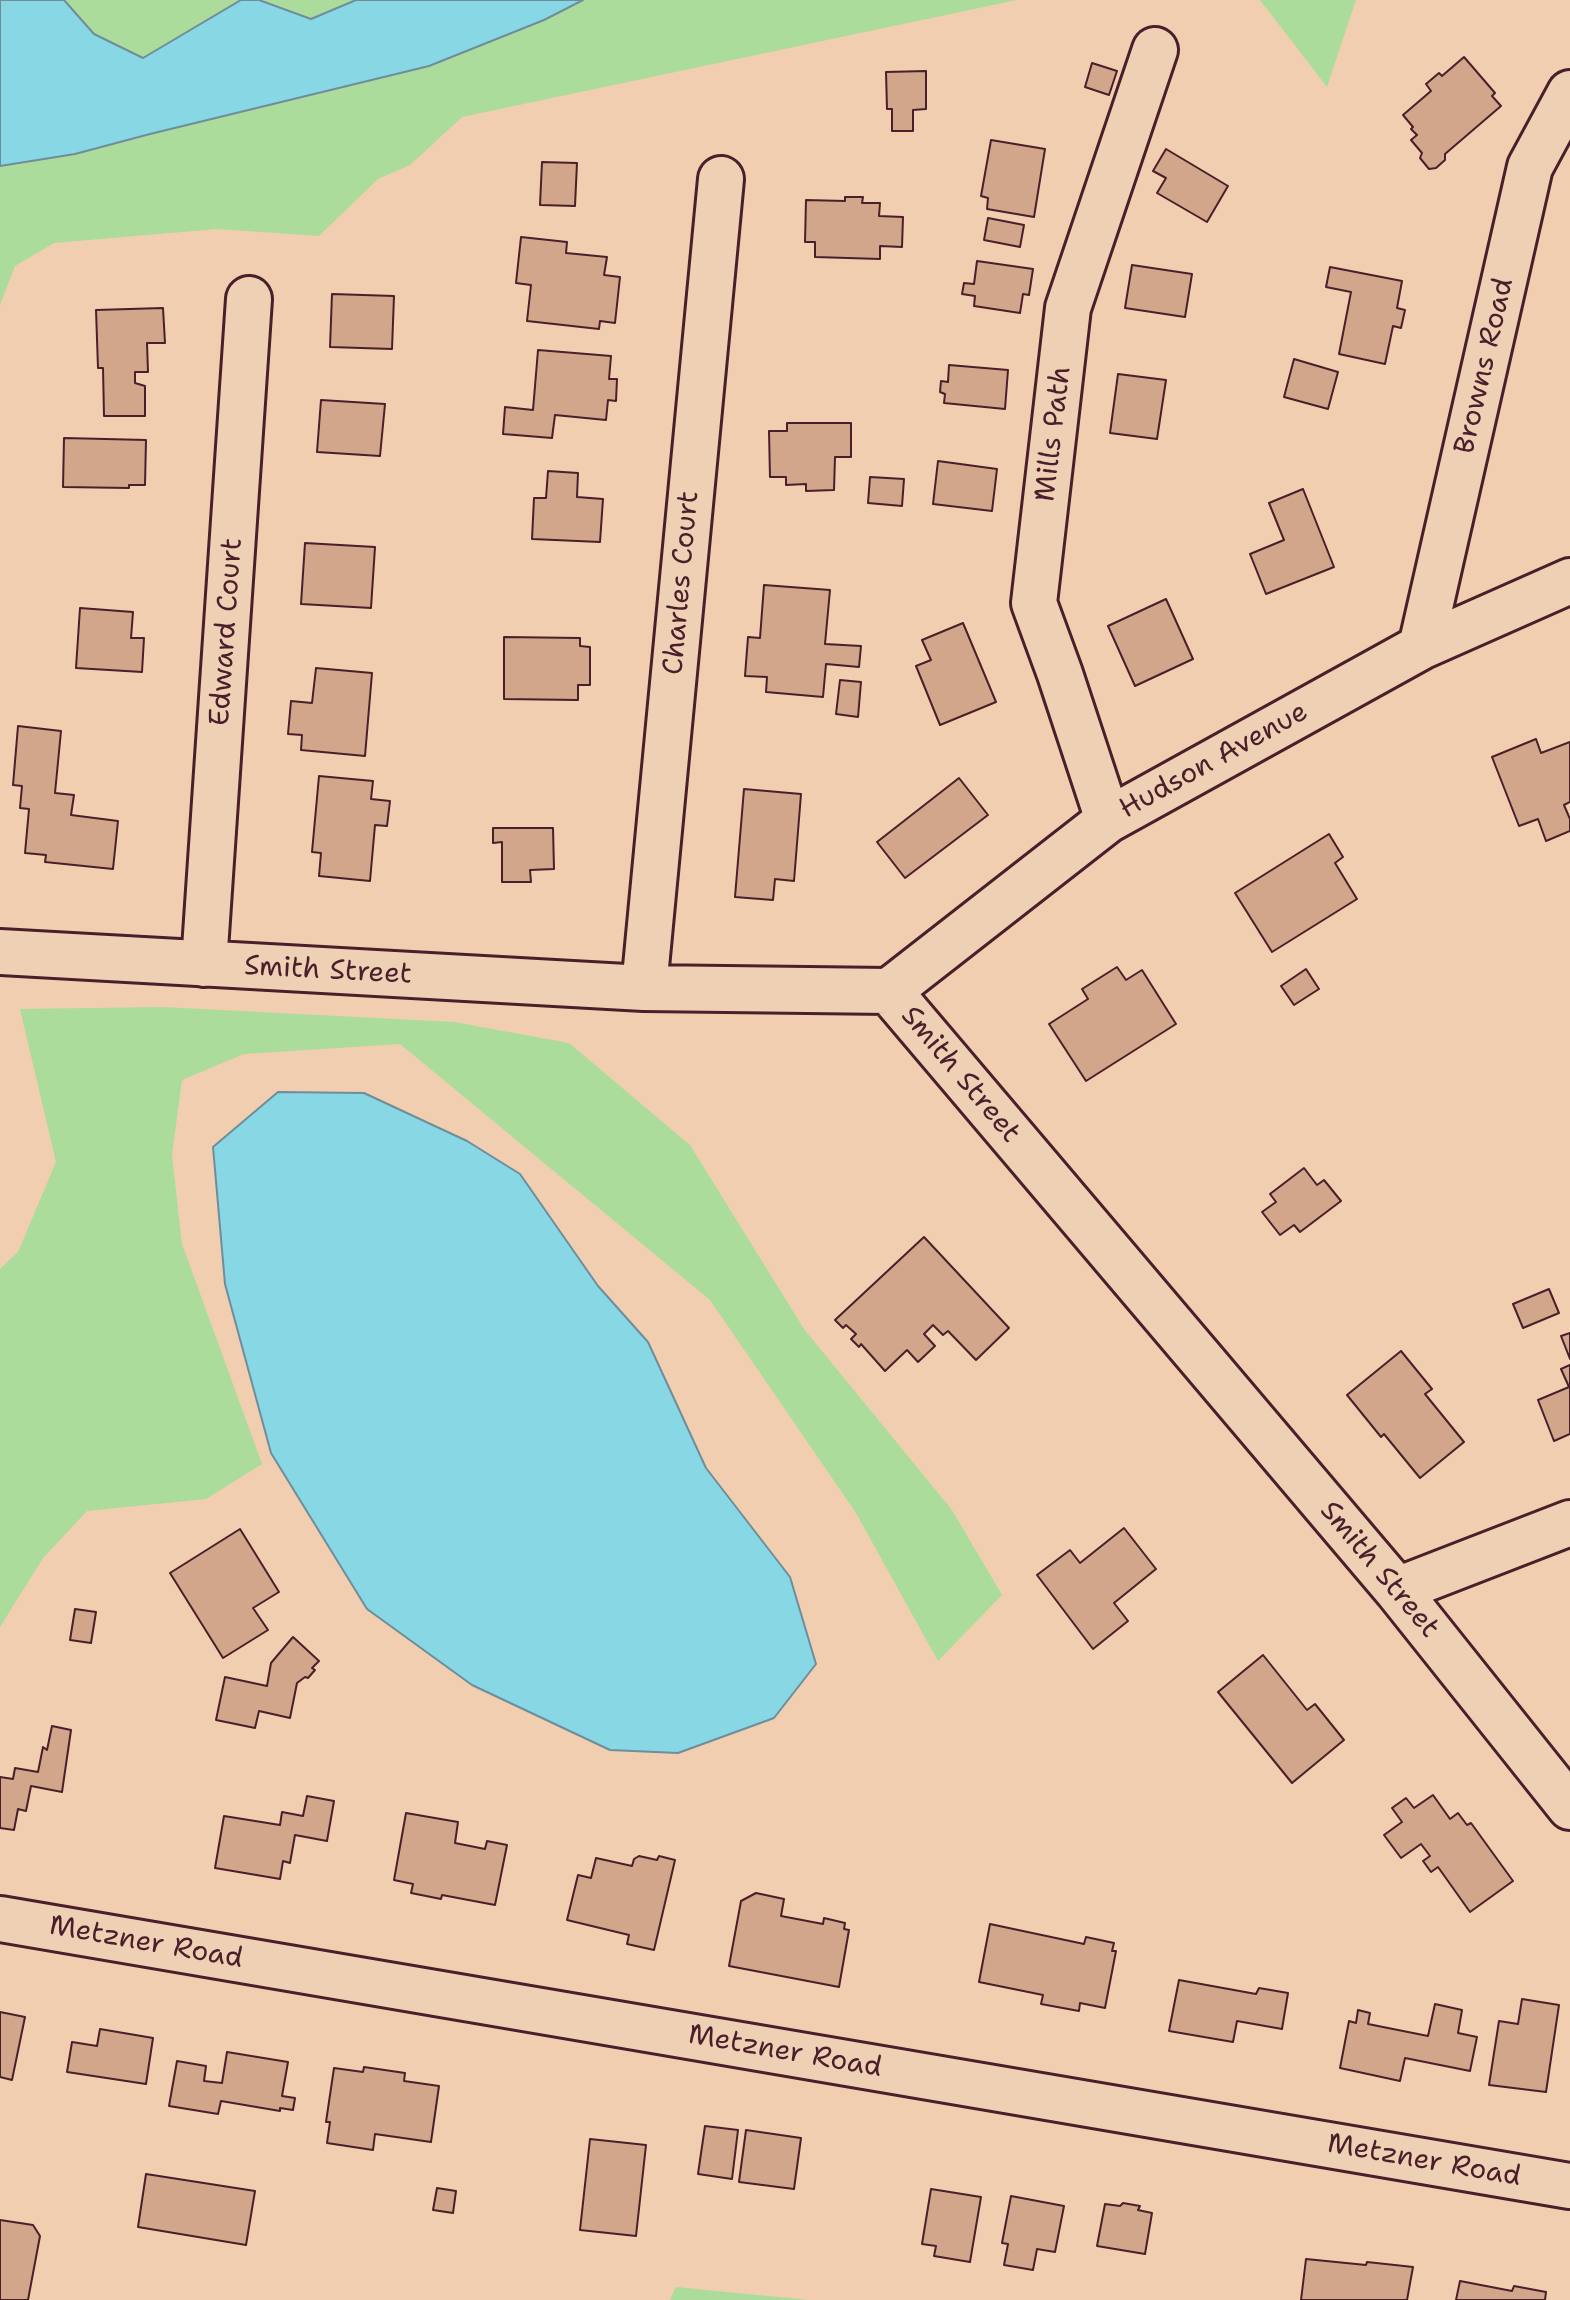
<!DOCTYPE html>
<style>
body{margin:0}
canvas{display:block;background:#f0ceaf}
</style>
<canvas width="1570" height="2300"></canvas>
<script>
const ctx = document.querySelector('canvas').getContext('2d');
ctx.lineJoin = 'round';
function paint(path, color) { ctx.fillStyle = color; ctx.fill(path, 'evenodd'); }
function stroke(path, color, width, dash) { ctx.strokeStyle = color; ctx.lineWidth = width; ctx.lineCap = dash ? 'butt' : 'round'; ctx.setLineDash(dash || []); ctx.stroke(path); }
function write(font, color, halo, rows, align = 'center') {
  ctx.font = font + ' "Shantell Sans",sans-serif'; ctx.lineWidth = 6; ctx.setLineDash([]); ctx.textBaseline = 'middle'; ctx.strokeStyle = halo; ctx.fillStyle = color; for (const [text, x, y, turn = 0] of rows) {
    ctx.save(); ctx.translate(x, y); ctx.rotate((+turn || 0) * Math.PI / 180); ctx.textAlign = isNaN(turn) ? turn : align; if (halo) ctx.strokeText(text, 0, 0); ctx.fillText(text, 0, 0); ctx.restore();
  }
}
const green = new Path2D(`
 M0 0H1017L462 117 410 165 378 179 319 236 217 229 54 243 15 266 0 305Z
 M1260 0H1356L1327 87Z
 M163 1007 454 1022 569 1043 690 1145 804 1329 952 1510 1002 1595 938 1661 856 1513 710 1300 400 1044 244 1054 182 1080 172 1155 182 1244 262 1464 206 1499 87 1511 43 1558 0 1627V1269L18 1252 56 1162 20 1009Z
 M676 2287 809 2300H670Z`);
const water = new Path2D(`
 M0 0H64L94 34 143 58 241 0H259L311 19 356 0H583L544 20 429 66 150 134 75 154 0 166Z
 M278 1092 364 1093 467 1141 520 1174 598 1286 648 1342 706 1468 790 1577 816 1664 774 1718 678 1753 610 1750 472 1685 367 1609 271 1453 225 1284 213 1147Z`);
const building = new Path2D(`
 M1464 57 1495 93 1492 96 1501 106 1445 154V160L1436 168 1429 169 1420 158 1422 153 1411 140 1417 135 1411 129 1413 127 1403 115 1431 91 1426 84 1439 73 1442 76Z
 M1092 63 1117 71 1109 95 1085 87Z
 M926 71V109L913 110V131H892V109H887L886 72Z
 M991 140 1045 149 1034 217 987 209 988 198 981 196Z
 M1166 149 1228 186 1207 222 1157 193 1166 178 1153 171Z
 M542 162 577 163 575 206 540 205Z
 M845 197H863L862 203H880L879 216 903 217 902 247 880 246V259L815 257V242H805L806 200 845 201Z
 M988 218 1024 225 1020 247 984 240Z
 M521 237 567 242 566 253 607 257 604 275 620 277 615 323 600 321 599 329 527 321 531 285 516 283Z
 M977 261 1033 269 1029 295 1023 294 1020 313 974 306 975 296 962 294 964 283 974 284Z
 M1132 265 1192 274 1185 317 1125 308Z
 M1330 267 1402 281 1397 308 1405 310 1401 328 1393 326 1385 364 1339 354 1351 292 1326 287Z
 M332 294 394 296 392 349 330 347Z
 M163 308 165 343H147L148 372H135V383L145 386V416H104L103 368H98L96 310Z
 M538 350 611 356 609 379H617L616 401 608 400 606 420 555 415 552 438 503 434 505 407 533 410Z
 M1294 359 1338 372 1328 409 1284 397Z
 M949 365 1008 370 1005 409 944 403 945 394 940 392 941 381 948 382Z
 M1118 374 1166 380 1157 439 1110 433Z
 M321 400 385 404 380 456 317 452Z
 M787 423H851V457H835L834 490 806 491V484L786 485V477H770L769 431H787Z
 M64 438 146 440 145 485H129V488L63 487Z
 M938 461 997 469 992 511 933 504Z
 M548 471 578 473 577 497 603 499 600 542 532 539 534 498H546Z
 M870 477 904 479 902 506 868 503Z
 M1303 489 1334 567 1266 594 1250 554 1284 540 1269 503Z
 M305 543 375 547 371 608 301 604Z
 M764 585 830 590 825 644 861 646 859 667 826 664 823 697 766 692 767 677 745 676 748 637 760 638Z
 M1166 599 1193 659 1135 686 1108 626Z
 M80 608 133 612 131 638H144L142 672 76 668Z
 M963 623 996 702 940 725 916 666 931 660 922 640Z
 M504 637 580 638V646L590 647V685H578V700L504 699Z
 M316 668 372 673 365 756 301 750 302 735 288 734 291 701 312 703Z
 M840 680 861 682 858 717 836 714Z
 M18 726 61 731 55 793 74 795 71 815 118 821 113 869 45 862 46 855 25 853 29 809 20 808 22 786 13 785Z
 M1536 739 1541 753 1570 742V802L1564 805 1570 819V831L1546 841 1538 819 1519 826 1492 757Z
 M319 776 373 781 371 799 390 801 387 826 375 825 370 881 319 876 321 853 312 852Z
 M959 778 988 815 905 878 877 842Z
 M744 789 801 794 794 881 775 879 773 900 735 897Z
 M493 828H553L554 869 530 870 531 882H502V842L493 843Z
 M1329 834 1343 857 1335 863 1357 899 1272 952 1235 893Z
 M1117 967 1126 980 1142 970 1176 1024 1086 1081 1049 1024 1088 999 1082 989Z
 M1306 969 1319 989 1294 1005 1281 986Z
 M1304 1168 1317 1185 1324 1180 1341 1201 1300 1232 1294 1225 1280 1235 1262 1212 1276 1202 1270 1194Z
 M924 1237 1009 1328 976 1360 948 1331 943 1335 933 1325 924 1334 935 1346 918 1362 907 1350 885 1371 861 1344 859 1347 851 1339 856 1334 846 1325 843 1328 835 1320Z
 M1549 1289 1559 1313 1523 1328 1513 1304Z
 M1570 1333V1359L1561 1336Z
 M1401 1351 1432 1389 1425 1394 1464 1442 1420 1478 1384 1434 1381 1437 1347 1395Z
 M1570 1365V1434L1554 1441 1538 1400 1569 1387 1561 1369Z
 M1124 1528 1156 1569 1114 1603 1128 1621 1093 1649 1037 1575 1070 1550 1080 1563Z
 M240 1529 279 1592 253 1608 268 1630 223 1658 170 1573Z
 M75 1609 96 1612 91 1643 70 1640Z
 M293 1637 319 1661 312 1668 315 1670 308 1678 305 1677 297 1683 290 1718 259 1711 255 1728 216 1720 225 1677 267 1686 271 1663Z
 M1263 1655 1307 1710 1315 1704 1344 1740 1292 1783 1218 1692Z
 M52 1726 71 1730 62 1792 31 1786 26 1811 18 1809 14 1830 0 1828V1777L13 1779 15 1768 38 1772 43 1747 47 1750Z
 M1433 1795 1450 1819 1458 1813 1467 1825 1471 1823 1513 1881 1470 1912 1438 1867 1431 1872 1423 1861 1430 1856 1421 1844 1401 1858 1384 1835 1402 1822 1392 1808 1406 1798 1414 1808Z
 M307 1796 334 1801 327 1841 295 1835 290 1863 283 1861 280 1879 215 1868 224 1816 280 1825 282 1812 303 1816Z
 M406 1813 458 1822 455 1843 485 1849 487 1841 507 1845 495 1905 442 1895 441 1899 411 1893 413 1884 394 1880Z
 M639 1856 657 1860 659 1856 675 1860 654 1950 627 1944 629 1935 567 1920 578 1875 591 1878 596 1858 632 1866 634 1859Z
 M756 1893 784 1899 781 1916 823 1924 824 1918 845 1923 844 1929 849 1930 839 1987 729 1966 741 1901Z
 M990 1924 1084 1944 1086 1937 1114 1943 1112 1951H1116L1105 2008 1080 2003 1079 2011 1041 2004 1043 1995 979 1982Z
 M1179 1980 1256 1994 1259 1988 1288 1993 1282 2029 1237 2021 1233 2042 1169 2031Z
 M1522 1999 1559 2005 1546 2092 1489 2085 1499 2021 1518 2024Z
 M1435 2004 1462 2010 1458 2033 1477 2037 1470 2071 1405 2058 1400 2081 1340 2068 1349 2021 1356 2023 1358 2010 1370 2013 1368 2024 1428 2036Z
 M0 2012 25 2017 12 2080 0 2077Z
 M100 2029 153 2038 146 2084 67 2072 72 2042 97 2046Z
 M227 2052 288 2062 282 2096 295 2098 293 2110 280 2108V2111L221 2101 218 2114 169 2106 177 2061 206 2066 204 2081 222 2083Z
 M364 2067 405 2073 404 2081 439 2086 431 2142 375 2134 373 2150 327 2143 330 2122H326L334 2068 363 2072Z
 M705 2126 738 2130 732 2179 698 2174Z
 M746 2130 801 2138 794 2189 739 2182Z
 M590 2139 646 2145 636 2236 580 2230Z
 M146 2174 255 2191 246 2245 138 2227Z
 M437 2188 456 2191 453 2213 433 2210Z
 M931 2189 981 2197 970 2262 934 2256 936 2246 922 2244Z
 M1011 2196 1064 2206 1055 2252 1037 2249 1033 2270 1004 2265 1008 2244 1002 2243Z
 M1123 2203 1140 2206 1138 2210 1152 2213 1145 2254 1097 2246 1105 2204 1120 2206Z
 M0 2220 33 2225 40 2236 28 2300H0Z
 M1306 2259 1366 2265 1367 2262 1413 2267 1407 2300H1301Z
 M1460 2281 1512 2291 1514 2286 1546 2292 1545 2300H1456Z`);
const minor = new Path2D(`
 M1421 647 1530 167 1570 93
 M1108 820 1060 674 1034 603 1068 308 1155 50
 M0 952 644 988 889 991 1397 1590 1570 1807
 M204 964 249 299
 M644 988 721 179
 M889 991 1108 820 1421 647 1570 581
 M1397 1590 1570 1523
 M0 1919 1570 2186`);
const streetNames = [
 ["Browns Road",1485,366,-77],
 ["Mills Path",1054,434,-83],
 ["Charles Court",682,583,-85],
 ["Edward Court",227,632,-86],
 ["Hudson Avenue",1214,761,-29],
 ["Smith Street",328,971,3],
 ["Smith Street",960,1075,50],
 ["Smith Street",1379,1570,50],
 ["Metzner Road",146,1943,10],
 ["Metzner Road",785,2052,10],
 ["Metzner Road",1424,2161,10]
];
paint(green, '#acdc9c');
paint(water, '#88d7e5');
stroke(water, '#6f8d9b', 2);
paint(building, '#d2a68b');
stroke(building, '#4a1f2b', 2);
stroke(minor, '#4a1f2b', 50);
stroke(minor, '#eed1b4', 44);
write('28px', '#4a1f2b', '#eed1b4', streetNames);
</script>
